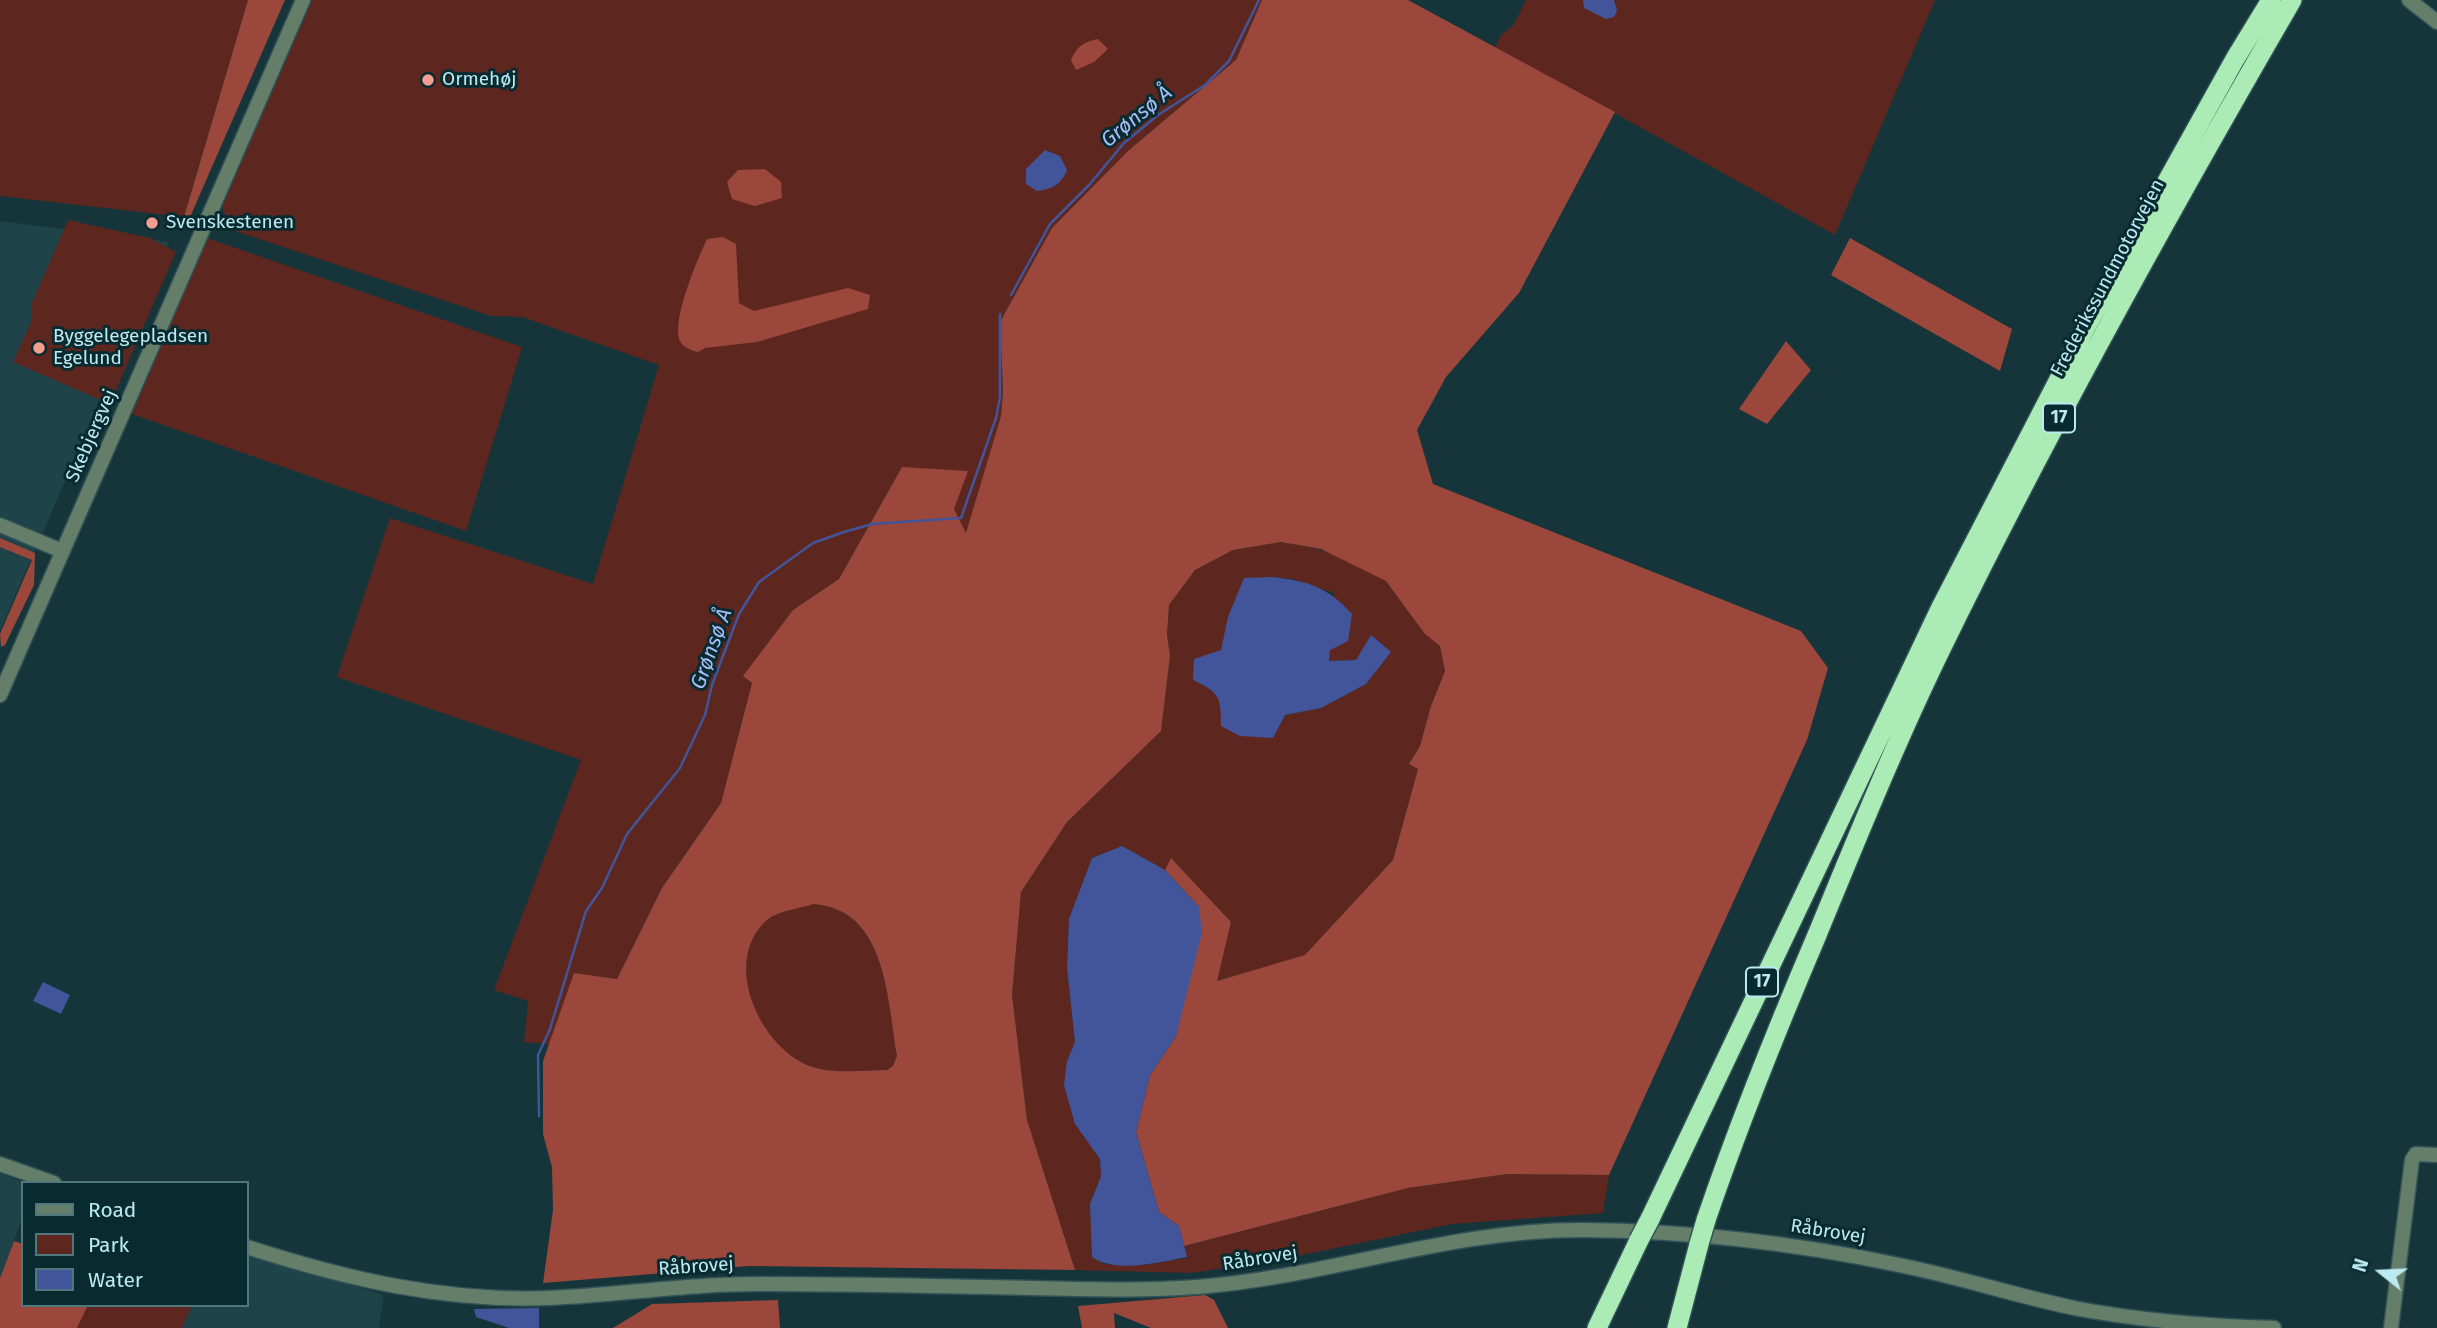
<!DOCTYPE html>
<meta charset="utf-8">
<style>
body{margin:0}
#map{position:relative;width:2437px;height:1328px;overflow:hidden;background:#15353a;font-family:"Fira Sans",sans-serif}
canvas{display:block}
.legend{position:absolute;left:21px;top:1181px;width:228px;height:126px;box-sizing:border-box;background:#092b30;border:2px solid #51777e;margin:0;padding:9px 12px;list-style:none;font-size:21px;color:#bceaf2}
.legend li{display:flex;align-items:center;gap:14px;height:35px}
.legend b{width:35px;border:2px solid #51777e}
.north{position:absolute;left:2346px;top:1237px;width:70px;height:70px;-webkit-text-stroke:5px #092b30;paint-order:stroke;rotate:288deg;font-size:19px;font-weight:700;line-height:28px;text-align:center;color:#bceaf2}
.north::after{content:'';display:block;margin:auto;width:24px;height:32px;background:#bceaf2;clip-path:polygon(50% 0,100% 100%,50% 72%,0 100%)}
</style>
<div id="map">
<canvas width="2437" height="1328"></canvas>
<ul class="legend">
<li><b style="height:9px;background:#647e69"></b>Road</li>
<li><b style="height:19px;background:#5d2720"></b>Park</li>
<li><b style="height:19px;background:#42559b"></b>Water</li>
</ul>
<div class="north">N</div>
</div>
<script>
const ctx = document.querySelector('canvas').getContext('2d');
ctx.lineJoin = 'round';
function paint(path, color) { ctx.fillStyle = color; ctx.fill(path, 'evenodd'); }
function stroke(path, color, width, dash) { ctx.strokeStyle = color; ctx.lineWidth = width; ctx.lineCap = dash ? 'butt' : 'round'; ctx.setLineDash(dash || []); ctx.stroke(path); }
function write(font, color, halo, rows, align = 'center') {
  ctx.font = font + ' "Fira Sans",sans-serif'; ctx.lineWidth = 6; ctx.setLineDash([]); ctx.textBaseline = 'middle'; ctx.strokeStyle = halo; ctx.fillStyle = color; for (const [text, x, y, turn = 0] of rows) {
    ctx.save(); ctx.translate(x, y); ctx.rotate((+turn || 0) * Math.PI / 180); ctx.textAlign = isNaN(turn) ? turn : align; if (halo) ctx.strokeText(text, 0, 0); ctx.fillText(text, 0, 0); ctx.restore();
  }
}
const built = new Path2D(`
 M0 221 169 242 0 631Z
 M0 1173 25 1183 23 1216 0 1278Z
 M247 1253 384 1295 379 1328H182L192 1305H247Z`);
const green = new Path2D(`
 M0 0H248L184 217 0 196Z
 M312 0H1262L1236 60 1129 150 1052 228 1000 322 1003 390 1001 416 966 535 954 509 902 467 839 579 793 610 744 676 752 683 721 803 662 888 617 979 574 973 551 1044 524 1042 528 1001 494 990 581 760 337 677 390 518 593 584 659 365 522 317 491 316 238 232 230 226 222 207Z
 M1526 0H1935L1835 235 1495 47 1501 35 1513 26Z
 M68 220 150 238 176 252 110 404 13 362 32 320V303Z
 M207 238 522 347 466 531 132 414Z
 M1281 542C1314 547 1362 558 1388 583 1408 602 1418 628 1440 646L1445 671 1431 706 1420 746 1409 763 1418 769 1393 860 1305 956 1216 981 1231 922 1172 859 1165 870 1122 846 1092 858 1069 919 1067 968 1075 1042 1067 1061 1075 1124 1100 1159 1101 1176 1090 1204 1102 1264 1144 1265 1186 1258 1184 1246 1408 1188 1507 1174 1609 1175 1603 1213 1452 1224 1268 1262 1190 1273 1075 1270 1027 1120 1012 995 1021 892 1067 822 1161 731 1170 656 1167 635 1169 605 1195 570 1233 550ZM1272 577 1292 579 1334 593 1329 661 1356 660 1390 652 1366 684 1321 708 1285 715 1273 738 1221 704 1215 691 1228 617Z
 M813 904C887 909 887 999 897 1056L893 1066 887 1070C862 1070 831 1075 807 1065 758 1044 721 961 767 920 777 911 800 909 813 904Z
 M88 1305H192L182 1328H77Z`);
const forest = new Path2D(`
 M248 0H285L187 224 184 217Z
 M1262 0H1408L1615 112 1519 293 1446 377 1417 430 1433 484 1801 631 1828 668 1807 740 1609 1175 1507 1174 1408 1188 1184 1246 1179 1226 1159 1212 1136 1132 1150 1075 1176 1036 1199 907 1165 870 1171 858 1231 922 1217 981 1305 955 1393 860 1418 769 1409 764 1420 746 1431 706 1445 671 1440 646 1425 634 1386 581 1321 549 1281 542 1233 550 1195 570 1169 605 1167 635 1170 656 1161 731 1067 822 1021 892 1012 995 1027 1120 1075 1270 749 1266 543 1283 553 1210 552 1167 543 1134V1061L574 973 617 979 662 888 721 803 752 683 743 676 793 610 839 579 902 467 968 471 954 509 966 533 1001 416 1003 390 1000 322 1052 228 1129 150 1236 60ZM813 904C887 909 887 999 897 1056L893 1066 887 1070C862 1070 831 1075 807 1065 759 1044 721 961 767 920 777 911 800 909 813 904Z
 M1098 39 1108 49 1094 62 1076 70 1071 60C1077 46 1084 42 1098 39Z
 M765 169 781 182 782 198 755 206 732 199 727 182 738 170Z
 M723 237 736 244 739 303 754 311 848 288 870 295 868 309 757 342 705 348 698 352C691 350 684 348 680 341 671 321 698 258 707 239Z
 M1850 238 2012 329 2000 371 1831 275Z
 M1786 341 1811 370 1767 424 1739 409Z
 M0 538 35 553 34 585 5 645 1 647 0 634 32 560 0 547Z
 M14 1241 23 1244V1305H88L77 1328H0V1278Z
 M1205 1295 1214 1300 1228 1328H1151L1114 1313 1115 1328H1082L1078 1306Z
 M778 1300 780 1328H613L652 1304Z`);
const water = new Path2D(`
 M1583 0H1614L1617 11 1614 17 1606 19 1584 8Z
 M1045 150 1060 156 1067 170C1061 185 1052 189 1037 191L1026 184V169Z
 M1272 577C1308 581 1328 587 1352 614L1348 641 1330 650 1329 661 1356 660 1371 635 1391 652 1366 684 1321 708 1285 715 1273 738 1240 736 1221 726C1221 697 1220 693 1193 680L1194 659 1221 650 1228 617 1244 578Z
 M1122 846 1165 870 1199 907 1202 933 1176 1036 1150 1075 1136 1132 1159 1212 1179 1226 1187 1257C1159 1262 1117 1274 1092 1257L1090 1204 1101 1176 1100 1159 1075 1124 1064 1085 1067 1061 1075 1042 1067 968 1069 919 1092 858Z
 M43 982 70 995 61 1014 33 1001Z
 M539 1308V1328H509L476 1317 474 1309Z`);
const stream = new Path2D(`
 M1011 295 1050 224 1089 185 1124 143 1158 115 1205 85 1229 61 1259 0
 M539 1116 538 1055 550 1029 586 911 602 888 627 834 680 768 705 715 712 685 739 614 759 582 813 543 844 532 872 524 961 518 996 418 1000 397V314`);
const minor = new Path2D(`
 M2409 0 2437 22
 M0 525 62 551
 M0 695 303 0
 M0 1164 54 1183
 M247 1247C346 1279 444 1302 549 1298 621 1295 693 1283 765 1284 854 1284 943 1286 1032 1288 1087 1289 1142 1291 1197 1287 1327 1277 1452 1229 1583 1230 1690 1231 1795 1243 1899 1265 1960 1277 2019 1297 2079 1309 2144 1321 2208 1326 2274 1328
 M2391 1328 2412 1160 2416 1154 2437 1155`);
const highway = new Path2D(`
 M1650 1219 1941 607 2086 327 2235 59 2271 0
 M1706 1220C1739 1123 1777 1029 1817 935 1857 838 1896 741 1942 647 2050 426 2169 212 2292 0
 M1597 1328 1639 1240
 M1677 1328 1699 1244`);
const highwayBridge = new Path2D(`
 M1639 1240 1650 1219
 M1699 1244 1706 1220`);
const markers = [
 [428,80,7,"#f59d8e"],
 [152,223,7,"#f59d8e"],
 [39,348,7,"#f59d8e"]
];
const shields = [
 [2059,418,32],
 [1762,982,32]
];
const shieldNames = [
 ["17",2059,418],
 ["17",1762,982]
];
const poiNames = [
 ["Ormehøj",442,80],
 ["Svenskestenen",166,223],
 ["Byggelegepladsen",53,337],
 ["Egelund",53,359]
];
const streetNames = [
 ["Frederikssundmotorvejen",2108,278,-62],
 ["Skebjergvej",92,436,-66],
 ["Råbrovej",1828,1232,9],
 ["Råbrovej",1260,1259,-9],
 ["Råbrovej",696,1267,-4]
];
const waterNames = [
 ["Grønsø Å",1137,117,-39],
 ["Grønsø Å",712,649,-70]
];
paint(built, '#1e4349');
paint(green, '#5d2720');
paint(forest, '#9b473b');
paint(water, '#42559b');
stroke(stream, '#42559b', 2.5);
stroke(minor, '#305257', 17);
stroke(highway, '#305257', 22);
stroke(minor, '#647e69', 14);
stroke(highway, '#aaebb6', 19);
stroke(highwayBridge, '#305257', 22, []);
stroke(highwayBridge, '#aaebb6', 19);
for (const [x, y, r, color] of markers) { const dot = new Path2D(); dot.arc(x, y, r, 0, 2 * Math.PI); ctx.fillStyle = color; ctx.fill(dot); stroke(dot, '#092b30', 2.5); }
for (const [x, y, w] of shields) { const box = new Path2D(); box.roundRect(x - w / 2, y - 14.5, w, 29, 5); ctx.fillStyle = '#092b30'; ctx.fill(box); stroke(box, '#bceaf2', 2); }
write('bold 18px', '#bceaf2', null, shieldNames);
write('19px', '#bceaf2', '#092b30', poiNames, 'left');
write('19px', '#bceaf2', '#092b30', streetNames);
write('italic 21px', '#a8bcf7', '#092b30', waterNames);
</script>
